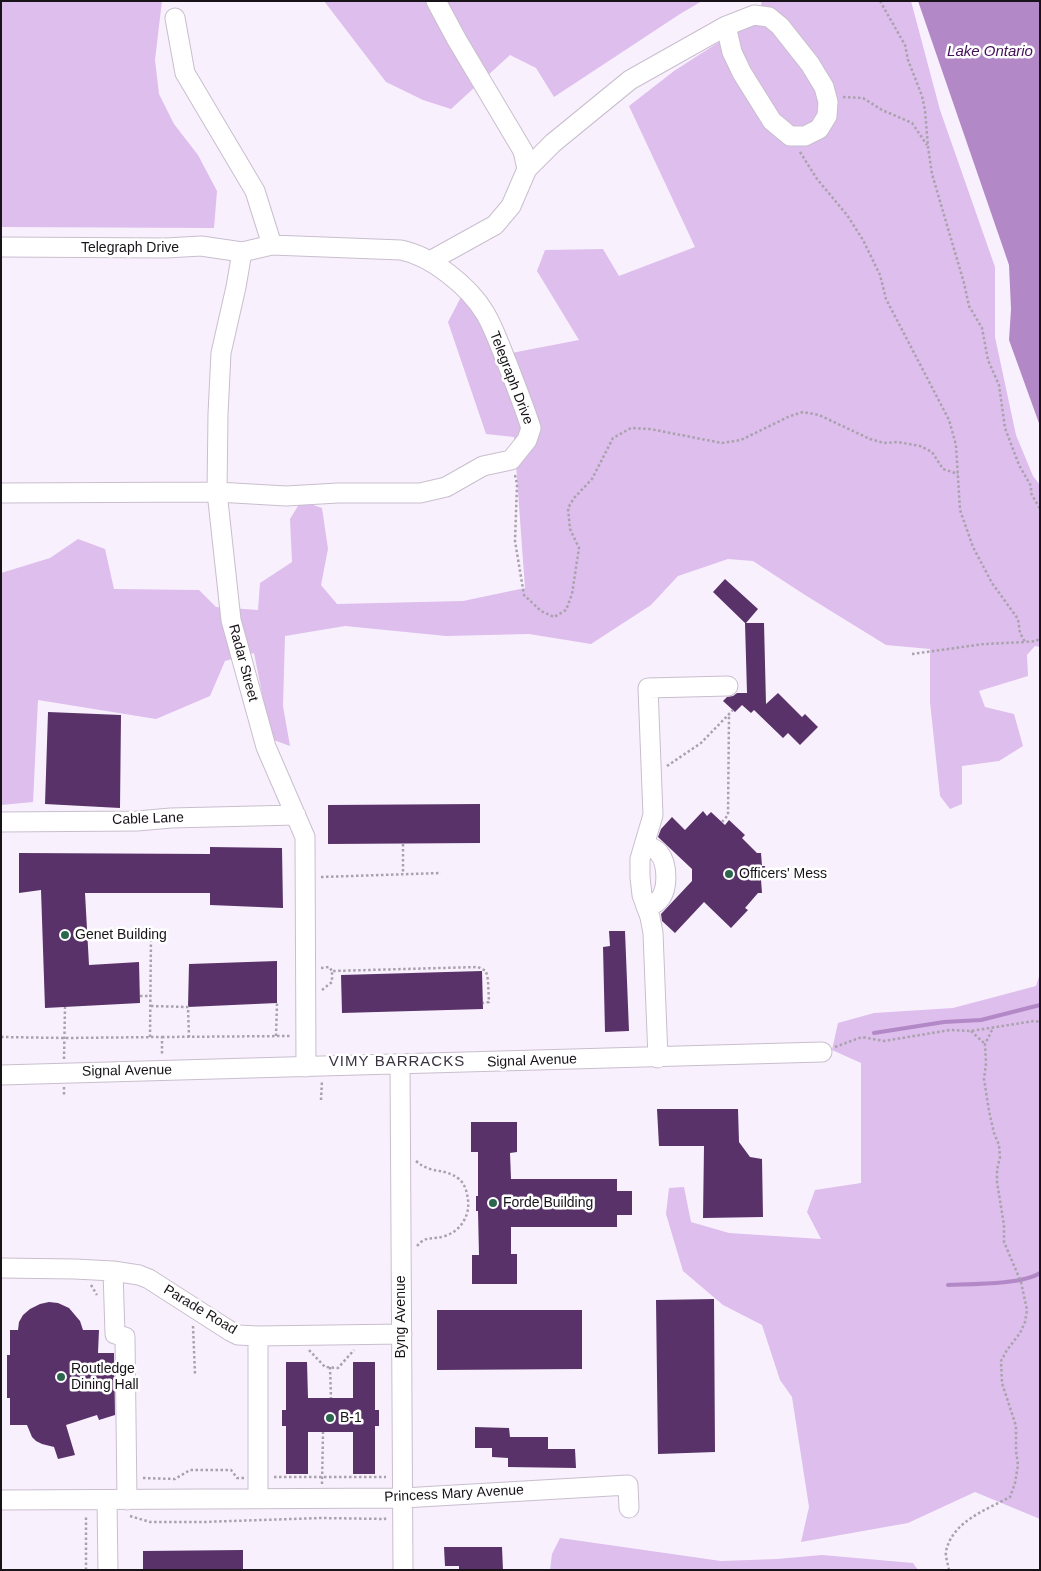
<!DOCTYPE html>
<style>
body{margin:0}
#map{position:relative;width:1041px;height:1571px;overflow:hidden;background:#f9f0fe;font-family:Helvetica,sans-serif}
canvas{display:block}
.frame{position:absolute;inset:0;border:2px solid #171318;pointer-events:none}
</style>
<div id="map">
<canvas width="1041" height="1571"></canvas>
<div class="frame"></div>
</div>
<script>
const ctx = document.querySelector('canvas').getContext('2d');
ctx.lineJoin = 'round';
function paint(path, color) { ctx.fillStyle = color; ctx.fill(path, 'evenodd'); }
function stroke(path, color, width, dash) { ctx.strokeStyle = color; ctx.lineWidth = width; ctx.lineCap = dash ? 'butt' : 'round'; ctx.setLineDash(dash || []); ctx.stroke(path); }
function write(font, color, halo, rows, align = 'center') {
  ctx.font = font + ' Helvetica,sans-serif'; ctx.lineWidth = 5; ctx.setLineDash([]); ctx.textBaseline = 'middle'; ctx.strokeStyle = halo; ctx.fillStyle = color; for (const [text, x, y, turn = 0] of rows) {
    ctx.save(); ctx.translate(x, y); ctx.rotate((+turn || 0) * Math.PI / 180); ctx.textAlign = isNaN(turn) ? turn : align; if (halo) ctx.strokeText(text, 0, 0); ctx.fillText(text, 0, 0); ctx.restore();
  }
}
const green = new Path2D(`
 M1 1H162L155 60 159 94 174 124 198 155 217 191 214 228 1 227Z
 M324 1H702L680 14 554 97 536 68 510 55 451 109 423 100 386 82Z
 M762 1H911L940 110 995 267V337L1016 435 1033 476 1040 485V647L1035 646 1027 655 1028 676 979 691 985 707 1014 714 1023 746 999 761 962 766V804L950 809 940 796 930 702V649L886 645 805 595 753 561 728 559 678 576 651 605 591 644 529 634 446 636 345 626 285 636 283 706 290 746 271 739 254 653 225 661 210 696 156 719 38 700 33 802 1 805V573L50 558 78 539 105 549 114 589 199 590 216 607 258 610 260 583 292 562 290 519 301 501 322 508 328 549 321 585 337 604 463 601 525 588 514 437 486 434 448 322 462 295 501 355 579 340 537 271 545 250 603 249 619 276 695 247 629 106 674 71 716 44 756 22Z
 M1040 973V1519L975 1492 908 1523 801 1542 809 1507 792 1397 780 1380 762 1325 723 1305 683 1271 666 1214 669 1188 684 1187 691 1222 729 1233 821 1239 807 1212 815 1190 861 1183V1063L832 1050 838 1023 874 1013 953 1008 1036 986Z
 M560 1538 721 1561 777 1559 822 1555 913 1563 918 1570H550L552 1554Z`);
const water = new Path2D(`
 M918 1H1040V426L1009 340 1011 309 1009 265Z`);
const stream = new Path2D(`
 M874 1033 944 1022 981 1020 1040 1005
 M948 1285C971 1284 1021 1285 1040 1273`);
const building = new Path2D(`
 M725 579 758 609 746 623H764L766 704 778 693 802 717 805 714 818 727 800 745 788 733 783 738 754 710 751 713 742 705 735 712 723 701 727 697 733 696 737 693H747L745 623 713 592Z
 M48 712 121 715 120 808 45 804Z
 M480 804V843L328 844V805Z
 M703 811 707 816 711 812 725 825 729 820 745 835 742 838 757 853H761L762 866H765L766 880H761L762 893H758L745 908 748 910 731 928 704 902 675 933 662 921 661 914 692 881V869L658 837 661 829 672 817 685 830Z
 M210 847 282 848 283 908 210 905V893H85L89 965 139 962 140 1003 45 1008 41 890 19 893V853L210 854Z
 M609 931H625L629 1031 605 1032 603 947 610 946Z
 M277 961V1003L188 1007 189 964Z
 M482 971 483 1009 342 1013 341 975Z
 M657 1109H738L739 1142 750 1157 762 1159 763 1217 703 1218 704 1146H659Z
 M471 1122H517V1152L510 1153 511 1179H617V1191H632V1215H617V1227H511V1254H517V1284H472V1255H479L478 1211H476V1196H478V1152H471Z
 M714 1299 715 1452 658 1454 656 1300Z
 M49 1302 58 1303 69 1308 80 1321 83 1330H99L98 1353H114L115 1415 99 1420 97 1415 66 1425 75 1455 58 1459 54 1447 42 1444 36 1441 32 1437 27 1425H10V1398H7V1355H10V1330H18L19 1322 23 1315 30 1309 40 1304Z
 M437 1310H582V1369L437 1370Z
 M286 1362H307L308 1398H353V1362H375V1410H379V1426H375V1474H353V1432H308V1474H286V1426H282V1410H286Z
 M475 1427 509 1428 510 1437H548V1449H575L576 1468 508 1467V1458L492 1457V1448H475Z
 M444 1547H502L503 1570H459V1566H445Z
 M243 1550V1570H143V1551Z`);
const path = new Path2D(`
 M880 1 905 45 908 60 922 96 925 110 928 147 932 174 964 283 969 306 982 328 988 360 999 385 1005 428 1019 465 1031 486V493L1040 509
 M843 97 863 98 882 110 912 123 927 145
 M800 152 817 179 847 215 863 240 880 275 886 299 949 420 956 445 960 510 973 547 992 583 1018 619 1020 633 1025 642 1036 641 1040 638
 M515 475 517 484 515 541 524 595 541 611 554 617 566 610 572 594 579 548 570 529 568 508 574 498 592 479 613 438 631 428 650 429 722 443 741 440 790 416 803 412 819 415 870 439 884 443 898 442 920 446 932 452 943 469 958 474
 M912 654 984 644 1025 642
 M667 766 701 743 733 710
 M722 822 728 815 729 715
 M403 844V874
 M321 877 441 873
 M321 968 329 967 332 971
 M322 990 332 982V971L478 967 486 971 488 980 489 1002 483 1003
 M140 996H151
 M151 1006 188 1007 189 1037
 M971 1031 985 1044
 M276 1036 277 1003
 M1 1037 64 1038 162 1037V1056
 M150 1037 151 936
 M162 1037 290 1036
 M835 1047 862 1037 884 1041 950 1030 971 1031 1034 1021 1040 1022
 M64 1059 65 1007
 M64 1087V1096
 M321 1100 322 1080
 M416 1161C432 1175 444 1167 459 1179 465 1184 467 1192 468 1200 470 1215 461 1231 445 1236 433 1240 426 1235 417 1246
 M91 1285 97 1295
 M193 1326 195 1374
 M309 1350 325 1367 338 1368 354 1350
 M330 1367 331 1398
 M274 1477H386
 M143 1478 175 1479 190 1470H231L237 1478H244
 M322 1484 323 1432
 M130 1516 150 1522H203L321 1518 385 1519V1516
 M86 1570V1517
 M949 1570C948 1564 945 1556 946 1551 953 1521 986 1510 1010 1497L1015 1483 1018 1465 1016 1451V1426L1002 1383 1001 1361 1007 1350 1020 1333 1025 1322 1027 1310 1021 1282 1004 1242V1225L997 1182V1170L1000 1157 999 1145 994 1133 989 1111 984 1079 986 1063 985 1044 993 1028`);
const minor = new Path2D(`
 M175 18 185 73 255 191 272 245
 M527 169 553 143 630 80 726 26 754 15 769 17 780 26 810 64 824 87 828 102 827 116 819 129 805 136H790L772 121 742 73 732 52 726 26
 M1 247 166 248 201 246 242 252 272 245 401 250C431 256 469 286 485 313 494 328 500 346 507 363 515 384 524 406 531 428L527 440 511 460 483 466 446 487 420 493H338L286 496 217 492 1 493
 M242 252 236 287 221 353 218 414 217 492 231 620 266 747 305 837 306 1067
 M430 261 495 225 511 206 527 169 523 151 457 40 436 1
 M1 822 137 821 171 818 296 815
 M645 845C650 847 655 848 659 853 668 864 669 892 657 902 654 904 650 906 646 907
 M658 1058 653 933 650 917 642 895 640 877V859L653 815 648 688 728 686
 M400 1064 403 1570
 M1 1075 822 1052
 M1 1268 75 1269 113 1271 139 1275 149 1279 230 1331 238 1335 258 1336 402 1334
 M113 1271 115 1334 125 1337 127 1500
 M258 1498V1336
 M1 1500 403 1498 628 1485 629 1508
 M107 1500 108 1570`);
const markers = [
 [729,874,5,"#2d664f"],
 [65,935,5,"#2d664f"],
 [493,1203,5,"#2d664f"],
 [61,1377,5,"#2d664f"],
 [330,1418,5,"#2d664f"]
];
const streetNames = [
 ["Telegraph Drive",130,248],
 ["Telegraph Drive",511,378,69],
 ["Radar Street",243,663,75],
 ["Cable Lane",148,819,-2],
 ["Signal Avenue",532,1061,-2],
 ["Signal Avenue",127,1071,-1],
 ["Parade Road",200,1310,31],
 ["Byng Avenue",401,1317,-90],
 ["Princess Mary Avenue",454,1494,-3]
];
const poiNames = [
 ["Officers' Mess",739,874],
 ["Genet Building",75,935],
 ["Forde Building",503,1203],
 ["Routledge",71,1369],
 ["Dining Hall",71,1385],
 ["B-1",340,1418]
];
const waterNames = [
 ["Lake Ontario",990,52]
];
const neighbourhoodNames = [
 ["VIMY BARRACKS",397,1062]
];
paint(green, '#ddbeec');
paint(water, '#b289c6');
stroke(stream, '#b289c6', 4);
paint(building, '#583268');
stroke(minor, '#c9bece', 21);
stroke(path, '#a9a2ac', 2.5, [2.5, 2.5]);
stroke(minor, '#fff', 19);
for (const [x, y, r, color] of markers) { const dot = new Path2D(); dot.arc(x, y, r, 0, 2 * Math.PI); ctx.fillStyle = color; ctx.fill(dot); stroke(dot, '#fff', 2); }
write('14px', '#171318', '#fff', streetNames);
write('14px', '#171318', '#fff', poiNames, 'left');
write('italic 15px', '#46115b', '#fff', waterNames);
ctx.letterSpacing = '1px';
write('15px', '#3c3340', '#fff', neighbourhoodNames);
ctx.letterSpacing = '0px';
</script>
